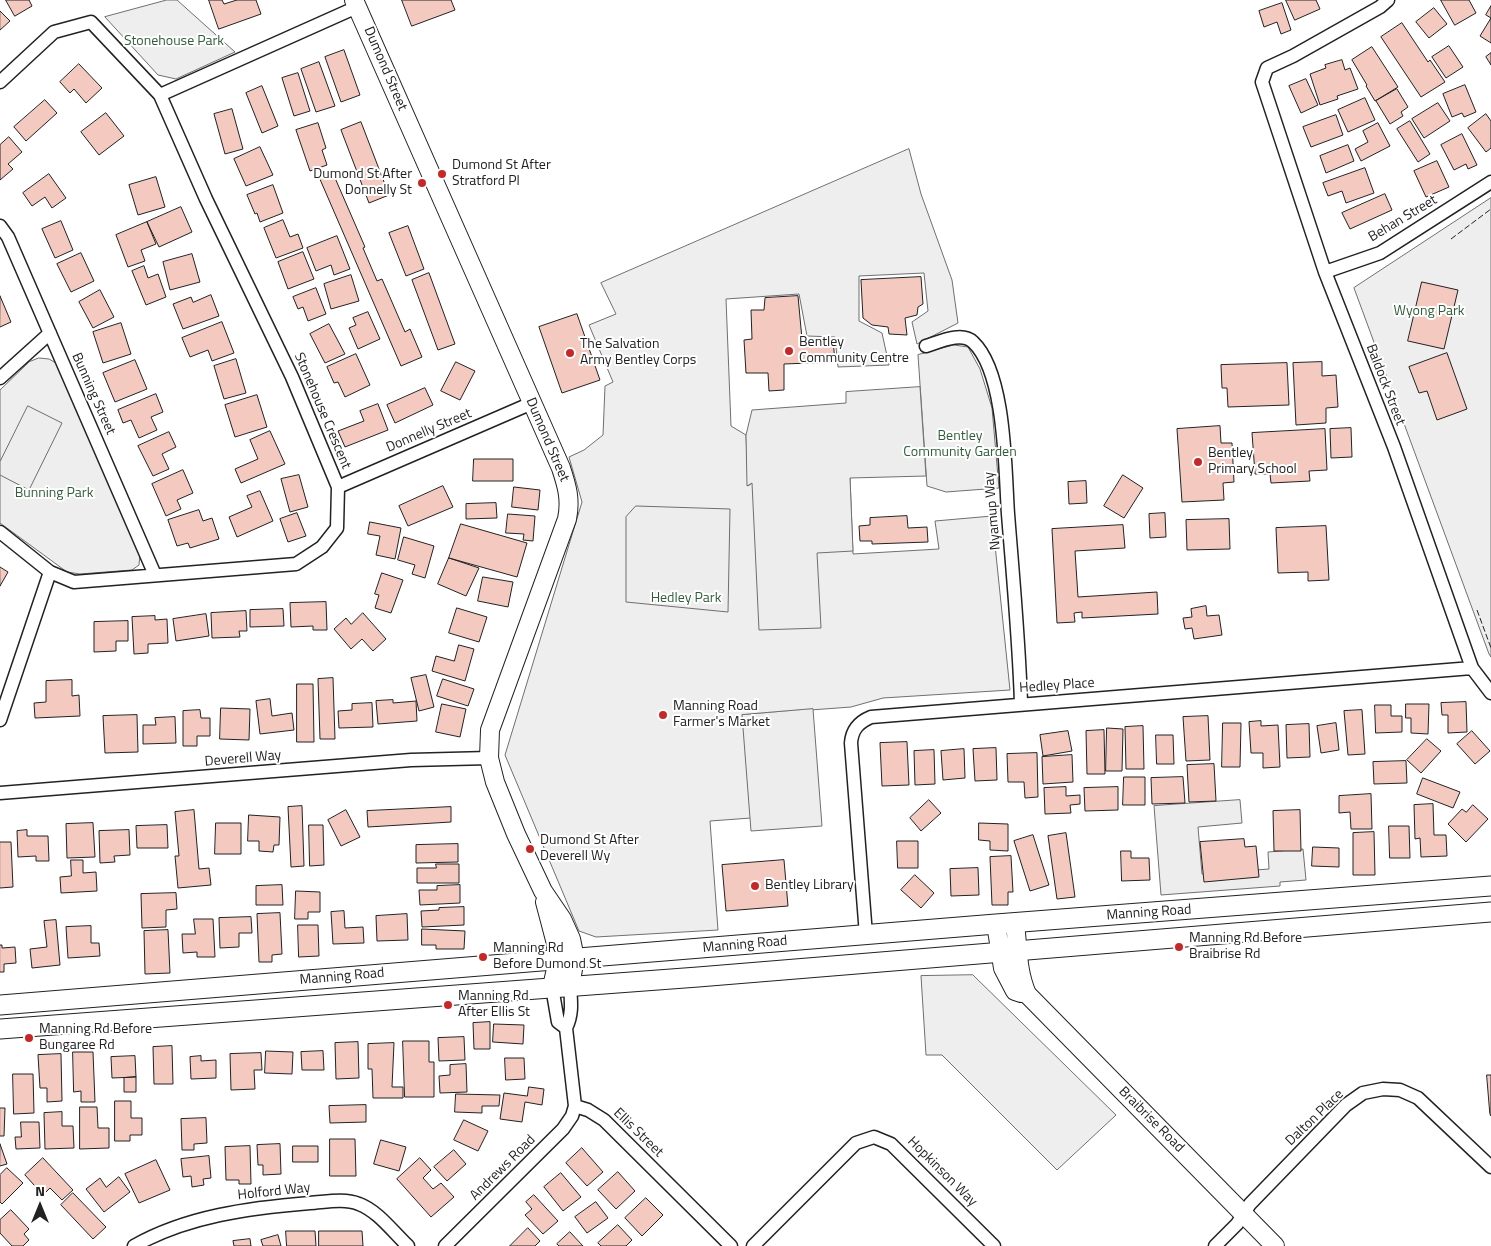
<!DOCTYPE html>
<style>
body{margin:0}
#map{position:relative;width:1491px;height:1246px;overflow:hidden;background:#fff;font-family:"Titillium Web",sans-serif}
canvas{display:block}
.north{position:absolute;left:15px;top:1181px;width:50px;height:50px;-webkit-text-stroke:4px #fff;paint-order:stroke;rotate:0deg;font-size:14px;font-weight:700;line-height:20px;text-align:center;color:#222}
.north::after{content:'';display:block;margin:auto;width:18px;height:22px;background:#222;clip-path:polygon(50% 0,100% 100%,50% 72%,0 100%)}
</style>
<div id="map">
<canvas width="1491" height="1246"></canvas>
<div class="north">N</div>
</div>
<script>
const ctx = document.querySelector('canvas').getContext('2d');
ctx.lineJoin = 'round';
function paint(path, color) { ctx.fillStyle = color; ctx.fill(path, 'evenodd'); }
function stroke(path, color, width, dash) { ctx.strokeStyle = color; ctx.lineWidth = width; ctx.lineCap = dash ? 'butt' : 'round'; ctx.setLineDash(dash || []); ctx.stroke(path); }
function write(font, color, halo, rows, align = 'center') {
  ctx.font = font + ' "Titillium Web",sans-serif'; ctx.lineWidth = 4; ctx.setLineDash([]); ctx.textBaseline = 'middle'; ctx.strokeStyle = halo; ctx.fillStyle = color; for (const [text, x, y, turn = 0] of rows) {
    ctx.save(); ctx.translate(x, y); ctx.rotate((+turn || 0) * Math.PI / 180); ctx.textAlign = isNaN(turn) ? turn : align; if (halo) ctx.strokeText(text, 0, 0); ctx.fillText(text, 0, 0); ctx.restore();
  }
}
const green = new Path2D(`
 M167 0H177L235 52 176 79 158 75 105 17Z
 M909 149 921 194 952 280 958 323 917 344 912 322 928 311 924 273 859 276V321L882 333 889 365 838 367 835 337 807 336 799 294 726 299 731 426 746 435 748 486 752 483 850 478 853 554 939 549 935 521 992 516 1010 690 883 698 851 707 743 715 751 818 710 821 718 930 596 937 579 931 505 755 582 502 569 457 584 450 603 435 605 386 613 382 589 325 616 314 601 283Z
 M1491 198V657L1489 654 1354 288Z
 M954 345 968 347 980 369 992 408 999 488 946 492 927 486 918 355Z
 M39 358 49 359 56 363 140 554 139 565 132 570 80 574 67 572 0 523V390L29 362Z
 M973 975 1116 1115 1057 1170 942 1055H926L921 976Z`);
const parking = new Path2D(`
 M920 387 926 476 850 478 853 551 817 553 821 628 759 630 752 483 747 486 746 435 752 410 846 403V392Z
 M28 406 62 423 29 490 0 475V462Z
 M636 506 730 509 728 612 626 602V517Z
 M813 709 822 826 751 831 742 715Z
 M1240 800 1242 823 1198 827 1202 874 1269 869 1268 852 1303 849 1306 880 1280 882V886L1161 895 1154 806Z`);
const building = new Path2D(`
 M6 0H29L32 6 15 16Z
 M209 0H222L224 4 237 0H256L261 14 219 29Z
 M402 0H451L455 10 412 26Z
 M1286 0H1316L1320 9 1295 20Z
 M1441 0H1469L1476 13 1455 25Z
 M1282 3 1291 30 1281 34 1277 22 1264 27 1259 11Z
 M1491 6V43L1480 36 1491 18 1486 15Z
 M1434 8 1447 24 1429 38 1416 22Z
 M0 11 10 21 0 30Z
 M1402 23 1428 62 1430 60 1445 82 1421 97 1381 37Z
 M1449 46 1463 67 1446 78 1432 57Z
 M1372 47 1398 87 1375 101 1366 86 1367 85 1352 60Z
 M344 50 360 95 341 102 325 57Z
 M1491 53V65L1486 57Z
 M1342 60 1345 70 1350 68 1358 89 1337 96 1338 99 1320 105 1310 74 1326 68 1325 65Z
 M319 62 335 106 316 112 301 69Z
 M79 64 102 88 86 103 74 89 70 93 60 82Z
 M298 73 310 111 294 116 282 78Z
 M1306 79 1318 105 1301 113 1289 86Z
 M1465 85 1476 112 1464 117 1462 113 1452 117 1443 94Z
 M262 86 278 126 262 133 246 93Z
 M1397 89 1408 107 1401 112 1403 116 1390 124 1376 101Z
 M1365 98 1375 120 1348 132 1338 110Z
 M45 100 57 113 26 141 14 127Z
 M1438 103 1450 121 1424 138 1412 119Z
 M232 109 243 149 225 154 214 114Z
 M106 113 124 136 99 155 81 132Z
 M1486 114 1491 121V148L1486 152 1468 128Z
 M1336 115 1343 135 1311 147 1303 127Z
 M1410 121 1430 154 1418 162 1397 129Z
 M361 122 389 195 369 203 341 130Z
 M318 123 326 148 322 150 327 165 310 171 296 130Z
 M1378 123 1390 146 1361 161 1355 149 1368 142 1363 131Z
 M1462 134 1477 165 1468 169 1466 164 1454 170 1441 145Z
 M9 137 22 152 8 164 13 169 0 180V145Z
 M1348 145 1354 161 1326 173 1320 156Z
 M260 147 273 175 246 186 234 159Z
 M1437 161 1449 187 1426 197 1414 171Z
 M1365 168 1374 193 1346 203 1342 191 1328 196 1323 183Z
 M332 171 365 247 363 248 377 281 382 279 405 332 410 329 422 357 401 366 319 177Z
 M49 174 66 198 52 208 45 197 32 206 23 193Z
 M156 177 165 207 138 215 129 185Z
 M273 185 283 213 260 222 257 213 255 214 247 195Z
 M1385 194 1392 210 1350 229 1342 213Z
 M181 207 192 232 159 247 147 222Z
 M283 220 290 237 298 234 303 248 276 258 264 228Z
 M61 221 73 250 55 258 42 229Z
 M147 222 156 244 141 250 145 261 128 267 116 235Z
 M408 226 424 269 406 276 389 233Z
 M337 236 350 269 334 275 331 265 316 271 307 248Z
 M303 252 314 279 288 289 278 262Z
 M81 253 94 281 71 292 57 264Z
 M192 254 200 282 170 290 163 262Z
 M144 266 148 278 158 274 166 297 146 305 132 271Z
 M429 273 455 344 438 350 412 280Z
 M351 275 359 301 331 309 324 284Z
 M921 277 923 304 918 307 917 315 905 318 907 335 889 334 888 327 872 325 863 318 861 280Z
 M1422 282 1458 290 1444 349 1408 341Z
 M316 288 326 314 308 321 303 307 298 309 293 297Z
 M100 290 114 317 93 328 79 302Z
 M211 295 219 316 183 329 173 304 191 297 193 302Z
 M0 296 11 322 0 327Z
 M798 296 802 339H833L835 362 784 364V390L769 391 768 373H746L744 340 752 339 751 310H764L765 298Z
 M368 312 380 339 358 349 349 328 356 325 353 318Z
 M577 314 600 380 562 393 539 327Z
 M222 322 234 353 212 361 208 350 190 357 182 338Z
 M121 323 131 354 103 363 93 332Z
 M329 324 345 354 325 363 310 334Z
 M1447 353 1467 409 1437 420 1427 391 1419 393 1409 367Z
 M356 354 370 385 345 397 338 382 334 383 327 367Z
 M236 359 246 393 224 399 214 366Z
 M135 360 147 389 115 402 103 373Z
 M456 362 475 371 460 400 441 391Z
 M1322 362V376L1336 375 1338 407 1326 408V423L1296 425 1293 363Z
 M1287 363 1289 405 1228 407 1227 388H1222L1221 365Z
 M425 388 433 405 395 423 387 405Z
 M156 394 163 412 151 417 157 430 139 438 131 420 123 423 118 410Z
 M257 395 267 427 235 437 225 405Z
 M378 404 388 430 345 447 338 431 364 421 360 411Z
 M1220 426 1221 443H1232L1234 482 1223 483 1224 500 1182 502 1177 429Z
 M1351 428 1352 457 1331 458 1330 429Z
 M1325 429 1327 470 1309 471 1310 481 1271 483 1270 474H1255L1252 433Z
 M270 431 285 464 241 483 235 469 258 459 250 440Z
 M169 432 176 447 162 454 169 469 153 476 138 446Z
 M474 459H513V481H473Z
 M183 470 193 493 177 500 181 509 166 516 152 484Z
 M299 475 308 507 290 512 281 479Z
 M1123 475 1143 488 1124 518 1104 506Z
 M1086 481 1087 503 1069 504 1068 482Z
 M443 486 453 507 408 526 399 506Z
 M514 487 540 490 538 510 512 507Z
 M260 491 273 521 237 537 229 517 252 507 247 496Z
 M496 503 497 518 466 519V504Z
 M199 510 203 521 212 518 219 539 190 548 188 543 177 546 168 520Z
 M297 513 306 536 288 542 280 519Z
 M1165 513 1166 537 1150 538 1149 514Z
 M508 514 535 516 533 541 523 540 524 534 506 533Z
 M907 516 908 528 927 527 928 542 872 544V541H860L859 526 870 525V518Z
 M1229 519 1230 549 1187 550 1186 520Z
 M370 522 401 528 395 559 376 555 380 536 368 534Z
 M461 524 527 543 517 577 449 558Z
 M1123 525 1125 548 1075 551 1078 597 1157 592 1158 614 1082 618V612L1074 613 1075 622 1057 623 1052 529Z
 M1326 526 1329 580 1308 581V572L1278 573 1276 528Z
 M404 537 434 546 425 578 412 574 415 565 398 560Z
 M449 558 479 568 466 596 438 584Z
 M0 567 8 572 0 586Z
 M382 573 403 580 391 613 375 608 379 595 375 594Z
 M483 577 513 582 508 607 478 601Z
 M326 602 327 630H313V626L291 627 290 603Z
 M1206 606 1207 616 1219 615 1222 635 1194 639 1192 628 1185 629 1183 618 1192 617 1191 609Z
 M457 608 487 617 479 642 449 633Z
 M283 609 284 626 250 627V610Z
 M246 611 247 631H239L240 637 212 638 211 613Z
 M363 613 386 639 373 651 362 639 351 649 334 629 346 618 351 624Z
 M206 614 209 636 176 641 173 619Z
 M155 616V620L167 619 168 643 148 644V653L134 654 132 617Z
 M128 621V641H116V651L94 652V622Z
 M459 645 474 649 465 681 432 671 436 656 454 661Z
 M426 675 434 707 419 711 411 678Z
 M333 678 335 739H320L318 679Z
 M443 679 474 689 468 706 437 696Z
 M72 680V696L79 695 80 716 35 718 34 703 46 702V681Z
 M297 684H313L314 742H297Z
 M270 699 272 716 292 713 294 730 260 734 256 701Z
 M393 700V703L416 701 417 721 378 724 376 701Z
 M1466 702 1467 732 1448 733V715H1442L1441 703Z
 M372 703 373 727 339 728 338 711 352 710V704Z
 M442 704 466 709 460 737 436 732Z
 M1406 704H1429L1428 734 1411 733V718H1406Z
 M1375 705H1391V716H1402V732L1376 733Z
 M221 708 250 709 249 740 220 739Z
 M200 710 201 718H210V736H197V746H183V711Z
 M1362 710 1365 754 1348 755 1344 711Z
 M137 715 138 752 105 753 103 716Z
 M1208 716 1210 760 1186 761 1183 717Z
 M175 717 176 743 143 744V725H156L155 718Z
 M1261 721V726L1278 725 1280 767 1263 768V753H1251L1249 722Z
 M1223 723H1241L1240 767H1222Z
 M1336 723 1339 750 1321 753 1317 726Z
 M1309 724 1310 757 1287 758 1286 725Z
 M1143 726 1144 769H1126L1125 727Z
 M1107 728 1123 729 1122 771H1106Z
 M1104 730 1105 774H1087L1086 731Z
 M1068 731 1072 751 1043 756 1040 735Z
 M1472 731 1490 751 1475 764 1457 744Z
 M1156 735H1173L1174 764H1157Z
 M1427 739 1441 751 1421 773 1407 760Z
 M907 742 909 785 882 786 880 743Z
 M996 748 997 780 975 781 973 749Z
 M964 749 965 778 943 780 941 751Z
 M934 750 935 784 915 785 914 751Z
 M1037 753 1038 797 1025 798 1024 782H1008L1007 754Z
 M1072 755 1073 782 1043 784 1042 757Z
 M1406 761 1407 783 1374 784 1373 762Z
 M1214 764 1216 801 1189 802 1187 765Z
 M1124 777H1145V805H1123Z
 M1183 777 1185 803 1152 804 1151 778Z
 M1423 778 1460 792 1453 808 1417 794Z
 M1066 787V796L1080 795V804L1070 805 1071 813 1045 814 1044 788Z
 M1118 787V810L1085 811 1084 788Z
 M1371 794 1372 829H1351L1350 812 1339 813V796Z
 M929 800 941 813 921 831 910 818Z
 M1433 804 1434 835H1446L1447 856 1421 857 1420 838 1415 839 1414 805Z
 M1473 805 1488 819 1466 842 1448 824 1462 809 1466 812Z
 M302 806 304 866 291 867 288 807Z
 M451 807V822L368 827 367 811Z
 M194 810 199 869 209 868 211 885 178 888 175 856H179L175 812Z
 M346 810 360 837 341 846 328 820Z
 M1300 810 1301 851H1274L1273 811Z
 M249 815 280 817 279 845H274L273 852 259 851V841H248Z
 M93 823 95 857 67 858 66 824Z
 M216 823H241V854H215Z
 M979 823 1008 824V851L990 850V841L979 840Z
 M167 825 168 848H137L136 826Z
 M309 825H323L324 865 310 866Z
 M1389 826H1409L1410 858H1390Z
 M27 830V836H48L49 861H36V856L18 857 17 831Z
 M129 830 130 855 114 856 115 862 100 863 99 831Z
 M1374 832 1375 875H1353V833Z
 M1066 833 1075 897 1057 899 1048 836Z
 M1033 835 1049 885 1030 891 1014 841Z
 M1244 839 1245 847 1256 846 1259 877 1204 882 1200 842Z
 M897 841H918V868H898Z
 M0 842H11L13 887 0 888Z
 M458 844V862L416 863V845Z
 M1313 847 1339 848V867L1312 866Z
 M1121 851H1131V858H1149L1150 880 1122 881Z
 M1011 856 1013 892H1008V905H992L990 857Z
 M71 860H83V873L96 872 97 891 61 893 60 877 71 876Z
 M784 860 788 906 726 911 722 865Z
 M436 864H459V883H417V868H436Z
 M978 868 979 895 951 896 950 869Z
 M915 875 934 893 921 908 901 890Z
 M282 885 283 905H256V886Z
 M460 885V903L420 905 419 890H437V886Z
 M296 891 320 892V912H308V919H295Z
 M176 893 177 909 166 910V927L142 928 141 894Z
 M464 907V925L422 927 421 911 439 910V908Z
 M344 911 345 928 363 927 364 943 333 944 331 912Z
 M280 913 282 954 272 955V962H259L257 914Z
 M407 914 408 940 377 941 376 916Z
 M251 917 252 933H239V947L220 948 219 918Z
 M194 919H213L215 957H197V952L183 953 182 934H195Z
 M56 920 60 965 32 968 30 949 47 947 44 921Z
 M298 925H318L319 956 299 957Z
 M91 926V943H99L100 956 68 958 66 927Z
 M422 929 465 931 464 949H436V945H422Z
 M168 930 170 973 145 974 144 931Z
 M0 945H2V948L15 947 16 963 4 964V972H0Z
 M490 1022V1049H474L473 1023Z
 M494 1024 524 1025 523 1044 493 1042Z
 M464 1037 465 1060 439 1061 438 1038Z
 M403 1041H429V1062H434V1097H405Z
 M358 1042 359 1078 336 1079 335 1043Z
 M394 1043 392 1087H403V1098H373L372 1069H368V1044Z
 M172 1046 173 1084H154L153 1047Z
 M266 1051 293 1052 292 1074 265 1073Z
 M323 1051 324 1070H302L301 1052Z
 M73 1052H93L95 1102H81V1091L74 1092Z
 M261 1053 262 1070H254L255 1089 231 1090 230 1054Z
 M61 1054 62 1101 47 1102V1088H40L38 1055Z
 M135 1056 136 1077 112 1078 111 1057Z
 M201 1056V1061L216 1060V1078L191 1079 190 1057Z
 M505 1058H524L525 1079 506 1080Z
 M466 1064 467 1092 440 1093 439 1076 450 1075V1065Z
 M13 1074H33L34 1113 14 1114Z
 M1487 1075H1491V1116L1490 1114Z
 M136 1077V1092H124V1078Z
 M529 1087 544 1089 542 1105 525 1102 522 1122 500 1119 504 1093 527 1096Z
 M456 1094 500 1095 499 1106H482V1113L455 1112Z
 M115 1101H131V1118H142V1135H130V1141H115Z
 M366 1105V1122L330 1123 329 1106Z
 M80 1107H97L98 1128H109V1148L80 1149Z
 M0 1108H5L4 1136H0Z
 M62 1112V1126H73L74 1148 45 1149 44 1113Z
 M206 1118 207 1143 194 1144V1150H182L181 1119Z
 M464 1120 488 1131 478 1151 454 1140Z
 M21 1122H39L40 1148 16 1149 15 1137H21Z
 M330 1139H355L356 1176H330Z
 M381 1140 406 1147 399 1171 374 1164Z
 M0 1144 7 1164 0 1166Z
 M280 1144 281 1174 263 1175V1165H258L257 1145Z
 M250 1146 251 1184H239V1180H226L225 1147Z
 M293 1146H318V1162H293Z
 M582 1148 603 1172 587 1186 566 1163Z
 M454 1150 466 1164 447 1181 434 1167Z
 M209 1156 211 1178 203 1179 204 1185 192 1187 191 1176 183 1177 181 1159Z
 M43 1158 73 1190 62 1200 50 1188 43 1195 25 1175Z
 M420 1158 431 1170 423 1178 433 1189 441 1183 454 1197 431 1217 397 1179Z
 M156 1160 170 1190 139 1203 125 1174Z
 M7 1168 23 1183 2 1204 0 1202V1175Z
 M618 1172 635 1191 616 1209 598 1190Z
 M561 1173 581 1197 563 1211 544 1187Z
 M119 1177 130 1192 104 1212 86 1189 100 1178 106 1187Z
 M73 1193 106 1227 93 1239 61 1205Z
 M534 1195 558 1221 543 1234 525 1215 532 1209 526 1202Z
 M646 1198 663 1215 642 1236 625 1218Z
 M596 1202 608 1218 587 1233 575 1217Z
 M11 1210 29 1229 24 1234 29 1240 23 1246H12L0 1233V1220Z
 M618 1225 632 1240 626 1246H601L598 1243Z
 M528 1228 540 1241 535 1246H510Z
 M286 1231H315L316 1246H287Z
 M319 1231H362L363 1246H319Z
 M570 1232 583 1246H559L557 1244Z
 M278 1235 281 1246H263L261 1240Z
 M250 1239 251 1246H234L233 1241Z`);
const street = new Path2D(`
 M1388 0 1380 7 1293 56 1267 68 1262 82 1325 272 1394 447 1472 668 1491 693
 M0 82 54 32 91 22 160 95 206 199 292 377 338 487 337 528 322 547 296 564 74 582 50 572 0 532
 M160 95 357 7
 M0 226 8 237 155 575
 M1325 272 1380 253 1491 182
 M926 346C939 342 962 331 973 342 1006 373 1005 471 1008 514 1013 577 1019 640 1021 703
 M0 378 50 333
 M338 487 532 403
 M0 720 50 572
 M0 793 411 760 489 758
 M866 935 851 743C852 729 859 722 871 717L1472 668
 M570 986C571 1001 573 1014 566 1028L575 1106 588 1110 604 1120 731 1246
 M552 987 558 1022 566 1028
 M134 1246C187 1216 249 1208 310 1203 326 1202 344 1198 359 1204 378 1211 393 1232 408 1246
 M445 1246 563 1129 572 1116 575 1106
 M753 1246 856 1143 874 1137 891 1144 994 1246
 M1215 1246 1237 1224 1250 1204 1346 1105 1363 1093 1383 1089 1400 1090 1418 1098 1491 1167`);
const secondary = new Path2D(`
 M354 0 561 468C567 486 571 500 567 519L490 730 489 758 495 782 516 834 543 891 562 919 571 939 575 958 570 986
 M545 902 555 940 558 960 552 987
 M1015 923C1018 948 1017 971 1027 994L1275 1246
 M996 924 1003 968 1015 991 1021 993`);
const primary = new Path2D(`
 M0 1005 996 924 1491 886
 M0 1029 698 977 1491 912`);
const fence = new Path2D(`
 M1451 239 1491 209
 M1477 610 1491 648`);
const markers = [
 [442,174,5,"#c62828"],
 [422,183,5,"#c62828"],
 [789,351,5,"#c62828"],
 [570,353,5,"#c62828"],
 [1198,462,5,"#c62828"],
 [663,715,5,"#c62828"],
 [530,849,5,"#c62828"],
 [755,886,5,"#c62828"],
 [1179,947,5,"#c62828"],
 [483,957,5,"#c62828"],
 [448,1005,5,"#c62828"],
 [29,1038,5,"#c62828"]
];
const parkNames = [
 ["Stonehouse Park",174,42],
 ["Wyong Park",1429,312],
 ["Bentley",960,437],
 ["Community Garden",960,453],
 ["Bunning Park",54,494],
 ["Hedley Park",686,599]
];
const streetNames = [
 ["Dumond Street",385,69,67],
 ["Behan Street",1403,219,-31],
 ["Baldock Street",1385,385,69],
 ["Bunning Street",93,394,66],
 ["Stonehouse Crescent",322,411,67],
 ["Donnelly Street",429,431,-23],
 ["Dumond Street",547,440,67],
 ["Nyamup Way",993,511,-95],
 ["Hedley Place",1057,686,-4],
 ["Deverell Way",243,759,-5],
 ["Manning Road",1149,913,-4],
 ["Manning Road",745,945,-5],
 ["Manning Road",342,977,-5],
 ["Dalton Place",1315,1118,-44],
 ["Braibrise Road",1151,1120,45],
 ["Ellis Street",638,1133,44],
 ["Andrews Road",503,1168,-45],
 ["Hopkinson Way",942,1172,45],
 ["Holford Way",274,1192,-6]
];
const poiNames = [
 ["Dumond St After",452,166],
 ["Stratford Pl",452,182],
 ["Dumond St After",412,175,"right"],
 ["Donnelly St",412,191,"right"],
 ["Bentley",799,343],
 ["Community Centre",799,359],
 ["The Salvation",580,345],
 ["Army Bentley Corps",580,361],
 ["Bentley",1208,454],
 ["Primary School",1208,470],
 ["Manning Road",673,707],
 ["Farmer's Market",673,723],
 ["Dumond St After",540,841],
 ["Deverell Wy",540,857],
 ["Bentley Library",765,886],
 ["Manning Rd Before",1189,939],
 ["Braibrise Rd",1189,955],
 ["Manning Rd",493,949],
 ["Before Dumond St",493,965],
 ["Manning Rd",458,997],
 ["After Ellis St",458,1013],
 ["Manning Rd Before",39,1030],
 ["Bungaree Rd",39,1046]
];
paint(green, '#eee');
stroke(green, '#6f6f6f', 1);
paint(parking, '#ededed');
stroke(parking, '#6f6f6f', 1);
paint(building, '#f3c9c0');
stroke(building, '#222', 1);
stroke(street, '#222', 15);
stroke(secondary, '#222', 20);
stroke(primary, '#222', 21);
stroke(street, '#fff', 12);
stroke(secondary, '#fff', 18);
stroke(primary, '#fff', 19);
stroke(fence, '#222', 1, [6, 2.5]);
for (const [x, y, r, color] of markers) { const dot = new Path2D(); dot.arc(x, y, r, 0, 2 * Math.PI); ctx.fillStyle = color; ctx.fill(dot); stroke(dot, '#fff', 2); }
write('14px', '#2f5e38', '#fff', parkNames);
write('14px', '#222', '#fff', streetNames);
write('14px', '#222', '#fff', poiNames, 'left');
</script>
